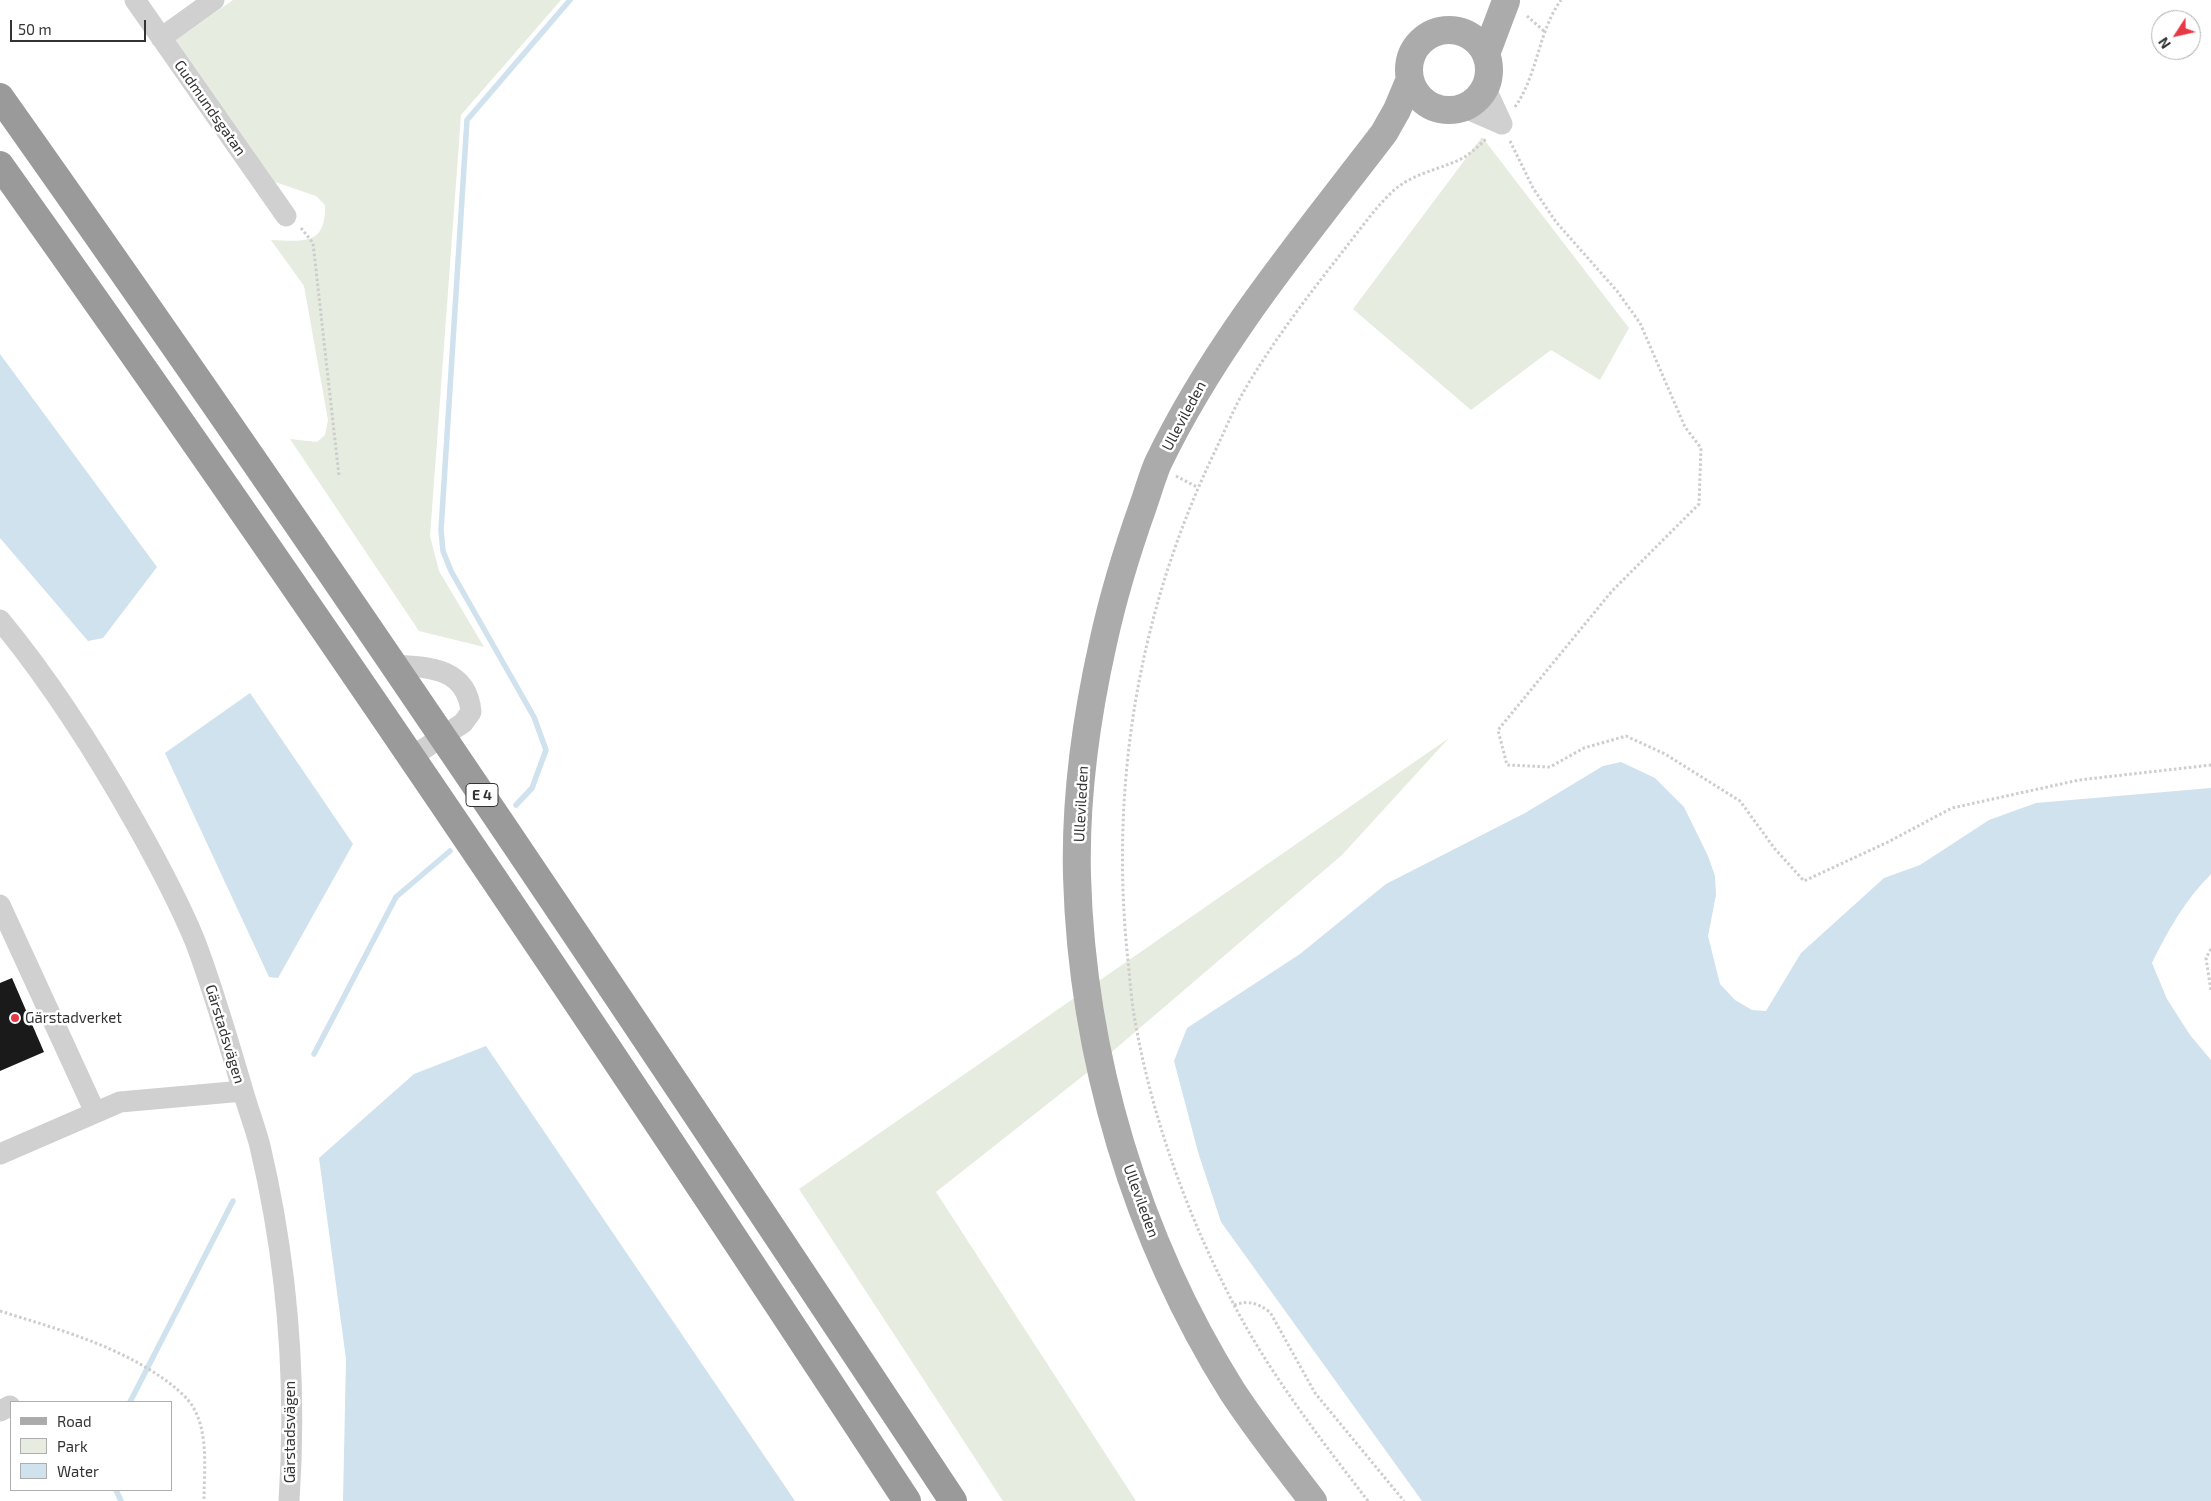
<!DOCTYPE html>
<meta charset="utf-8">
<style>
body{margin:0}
#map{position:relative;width:2211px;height:1501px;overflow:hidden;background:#fff;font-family:"Exo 2",sans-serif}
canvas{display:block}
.legend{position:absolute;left:10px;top:1401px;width:162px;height:90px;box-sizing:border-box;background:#fff;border:1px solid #adadad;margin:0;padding:6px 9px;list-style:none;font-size:15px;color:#333}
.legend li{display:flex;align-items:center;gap:10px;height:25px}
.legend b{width:25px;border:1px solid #adadad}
.north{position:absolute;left:2151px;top:10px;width:50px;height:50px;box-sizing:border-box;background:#fff;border:1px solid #adadad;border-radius:50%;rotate:235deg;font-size:14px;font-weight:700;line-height:20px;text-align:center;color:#333}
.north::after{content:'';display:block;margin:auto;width:18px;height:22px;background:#e63946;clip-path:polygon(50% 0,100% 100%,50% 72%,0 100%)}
.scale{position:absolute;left:10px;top:20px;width:136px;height:22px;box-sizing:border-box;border:2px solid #333;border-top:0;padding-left:6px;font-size:15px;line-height:18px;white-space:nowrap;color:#333;-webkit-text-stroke:4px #fff;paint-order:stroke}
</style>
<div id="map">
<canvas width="2211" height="1501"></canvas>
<ul class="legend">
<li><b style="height:6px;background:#ababab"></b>Road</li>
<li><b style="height:14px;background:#e6ecdf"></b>Park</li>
<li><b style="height:14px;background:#cfe2ee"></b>Water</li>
</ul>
<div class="north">N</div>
<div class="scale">50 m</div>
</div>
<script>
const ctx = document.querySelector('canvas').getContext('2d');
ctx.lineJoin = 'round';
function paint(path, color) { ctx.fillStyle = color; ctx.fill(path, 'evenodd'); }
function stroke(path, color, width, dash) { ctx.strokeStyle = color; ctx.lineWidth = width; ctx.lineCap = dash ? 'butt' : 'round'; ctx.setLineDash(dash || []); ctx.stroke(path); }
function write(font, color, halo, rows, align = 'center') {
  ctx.font = font + ' "Exo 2",sans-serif'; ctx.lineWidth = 5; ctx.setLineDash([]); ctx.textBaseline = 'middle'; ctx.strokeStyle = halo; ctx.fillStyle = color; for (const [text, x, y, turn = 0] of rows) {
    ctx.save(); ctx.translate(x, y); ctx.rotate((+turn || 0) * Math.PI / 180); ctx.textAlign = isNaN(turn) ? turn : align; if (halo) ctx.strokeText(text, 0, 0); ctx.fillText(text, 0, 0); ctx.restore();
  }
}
const green = new Path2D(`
 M233 0H561L461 115 430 536 439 571 484 647 419 631 290 439 317 442 325 435 328 420 304 286 271 240C304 241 326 246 325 205L316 196 275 182 176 40Z
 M1482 137 1629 328 1600 380 1551 350 1471 410 1353 309Z
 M1449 738 1342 855 1093 1068 936 1192 1136 1501H1003L799 1189Z`);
const water = new Path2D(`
 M0 354 157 567 103 638 88 641 0 538Z
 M250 693 353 844 278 978 269 977 165 753Z
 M1621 762 1655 778 1684 807 1708 856 1715 876 1716 895 1708 936 1720 984 1735 1000 1752 1010 1766 1011 1801 953 1884 878 1920 865 1989 820 2036 803 2211 788V874C2185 900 2168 930 2152 963L2167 999 2190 1035 2211 1060V1501H1422L1221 1222 1198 1152 1174 1061 1187 1028 1300 954 1386 884 1525 813 1603 766Z
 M486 1046 795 1501H343L346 1359 319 1158 414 1074Z`);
const stream = new Path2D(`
 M516 805 532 788 546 750 534 717 451 571 443 551 441 530 467 120 570 0
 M314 1054 396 897 450 851
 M130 1402 233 1201
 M116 1490 121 1501`);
const building = new Path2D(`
 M12 978 44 1052 0 1071V983Z`);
const path = new Path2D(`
 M1527 16 1545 32
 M1515 107C1538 74 1538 32 1561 0
 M1510 141 1533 188 1556 222 1617 291 1640 323 1685 427 1701 448 1699 504 1612 591 1498 730 1507 765 1550 767 1584 748 1626 736 1665 754 1740 801 1775 849 1804 881 1888 842 1952 808 2079 780 2211 765
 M301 228 313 243 339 476
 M1176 476 1197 487
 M2211 949 2206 958 2211 991
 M1234 1305C1249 1300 1257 1303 1270 1312L1315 1393 1404 1501
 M0 1311C60 1330 121 1346 172 1385 179 1391 188 1398 193 1407 209 1434 204 1471 204 1501
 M1368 1501C1319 1437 1269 1373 1232 1301 1186 1212 1151 1115 1134 1015 1131 998 1130 979 1128 961 1109 784 1139 607 1217 447 1226 428 1234 408 1244 391 1273 341 1308 296 1343 251 1359 231 1374 209 1393 191 1413 173 1439 170 1463 158 1471 153 1480 145 1487 138`);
const minor = new Path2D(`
 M135 0 286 216
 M161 38 214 0
 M1485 87 1502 124
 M1463 107 1502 124
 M0 620C52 683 95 751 135 822 157 861 178 900 195 941 214 991 228 1041 243 1091 248 1109 255 1127 260 1146 287 1261 297 1383 289 1501
 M394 665C429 667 467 668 471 712L463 723 410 758
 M0 905 95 1112
 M0 1154 120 1102 243 1091
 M0 1411 10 1406`);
const major = new Path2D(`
 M1409 70a40 40 0 1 1 80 0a40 40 0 1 1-80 0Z
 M1486 54 1506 1
 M1313 1501C1285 1465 1257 1429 1232 1391 1136 1238 1082 1056 1077 876 1075 798 1086 719 1103 643 1113 597 1127 551 1143 506 1148 492 1152 477 1158 463 1216 342 1303 239 1384 133L1397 110 1410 79`);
const highway = new Path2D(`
 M0 97C327 559 641 1029 953 1501
 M0 165C312 604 613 1051 907 1501`);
const markers = [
 [15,1018,5,"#e63946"]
];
const shields = [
 [482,795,32]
];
const shieldNames = [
 ["E 4",482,795]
];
const streetNames = [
 ["Gudmundsgatan",210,108,55],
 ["Ullevileden",1184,416,-62],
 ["Ullevileden",1081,804,-87],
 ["Gärstadsvägen",225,1034,73],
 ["Ullevileden",1141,1201,70],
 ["Gärstadsvägen",290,1432,-90]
];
const poiNames = [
 ["Gärstadverket",25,1018]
];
paint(green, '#e6ecdf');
paint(water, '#cfe2ee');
stroke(stream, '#cfe2ee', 5.5);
paint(building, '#1a1a1a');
stroke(path, '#cdcdcd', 3, [2.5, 2.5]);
stroke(minor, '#d0d0d0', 21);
stroke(major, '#ababab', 28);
stroke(highway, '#9a9a9a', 28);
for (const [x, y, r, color] of markers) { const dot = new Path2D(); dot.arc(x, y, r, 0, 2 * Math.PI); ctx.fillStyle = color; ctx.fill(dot); stroke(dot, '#fff', 2); }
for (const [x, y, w] of shields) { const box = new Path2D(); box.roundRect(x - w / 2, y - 11.5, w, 23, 4); ctx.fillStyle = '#fff'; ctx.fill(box); stroke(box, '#333', 1); }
write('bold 14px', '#333', null, shieldNames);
write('15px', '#333', '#fff', streetNames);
write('15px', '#333', '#fff', poiNames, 'left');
</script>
